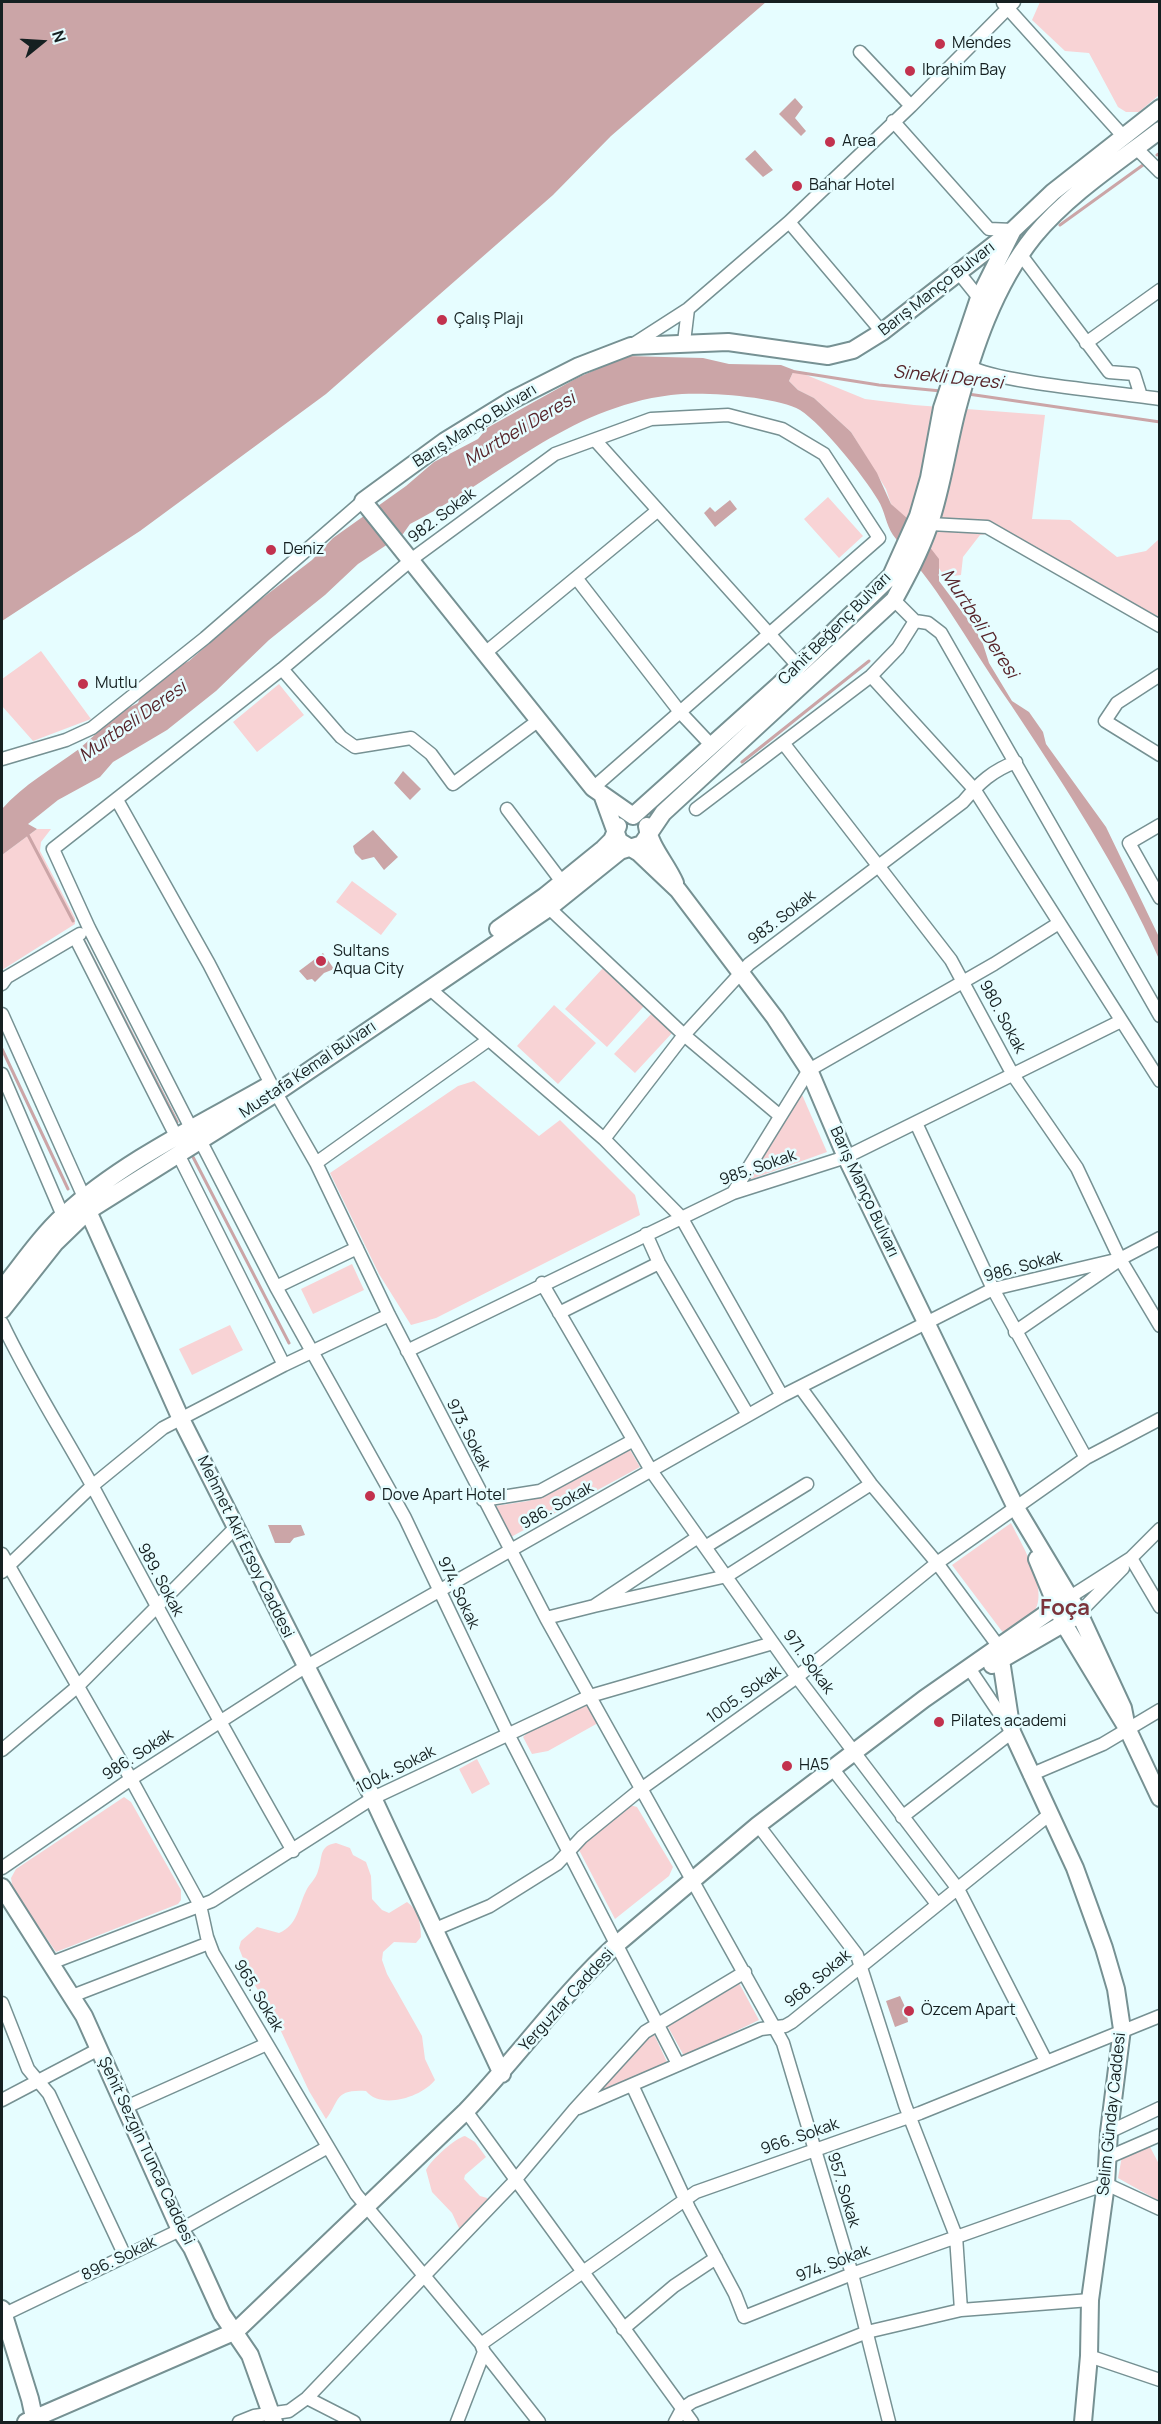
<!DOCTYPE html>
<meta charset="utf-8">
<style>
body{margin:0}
#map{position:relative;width:1161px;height:2424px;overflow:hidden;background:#e6fdff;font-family:Manrope,sans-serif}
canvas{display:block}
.frame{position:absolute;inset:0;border:3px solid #152021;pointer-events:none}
.north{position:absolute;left:12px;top:12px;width:60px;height:60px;-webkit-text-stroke:4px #e6fdff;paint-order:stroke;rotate:72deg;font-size:16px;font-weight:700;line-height:24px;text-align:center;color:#152021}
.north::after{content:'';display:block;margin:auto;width:21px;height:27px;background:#152021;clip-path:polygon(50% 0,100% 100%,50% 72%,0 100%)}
</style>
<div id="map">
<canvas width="1161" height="2424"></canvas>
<div class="frame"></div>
<div class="north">N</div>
</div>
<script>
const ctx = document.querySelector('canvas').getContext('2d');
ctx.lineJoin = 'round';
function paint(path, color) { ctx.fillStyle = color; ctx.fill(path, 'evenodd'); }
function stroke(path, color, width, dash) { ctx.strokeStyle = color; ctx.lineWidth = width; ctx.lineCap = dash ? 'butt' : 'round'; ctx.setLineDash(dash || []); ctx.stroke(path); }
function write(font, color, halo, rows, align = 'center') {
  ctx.font = font + ' Manrope,sans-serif'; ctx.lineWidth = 5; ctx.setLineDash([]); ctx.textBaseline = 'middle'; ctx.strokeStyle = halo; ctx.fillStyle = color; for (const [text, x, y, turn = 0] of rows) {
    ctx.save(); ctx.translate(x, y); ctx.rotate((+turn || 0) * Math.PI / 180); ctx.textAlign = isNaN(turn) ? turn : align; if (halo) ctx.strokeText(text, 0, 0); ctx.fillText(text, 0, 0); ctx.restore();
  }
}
const green = new Path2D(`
 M1040 2H1159V95L1139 112H1126L1118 107 1089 53 1065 51 1032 20Z
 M794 370 865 399 914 405 1045 415 1032 519 1070 520 1117 557 1146 551 1159 539V617L1000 532 980 535 963 557 961 575 945 577 905 518 891 504 886 489 851 432 814 398 798 390 789 381Z
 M828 497 863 536 839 558 804 519Z
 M41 651 91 719 33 741 2 706V679Z
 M279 684 304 715 257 752 233 722Z
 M37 829H51L41 842 40 851 75 918V924L2 970V855Z
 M352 881 397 914 381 935 336 902Z
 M603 968 644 1006 607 1047 565 1009Z
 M554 1005 596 1043 558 1084 517 1046Z
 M652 1013 673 1032 635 1073 614 1054Z
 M474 1081 539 1136 560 1120 635 1195 640 1215 436 1318 411 1325 379 1274 330 1173 458 1086Z
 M800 1090 827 1152 746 1181Z
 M352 1264 364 1290 313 1314 301 1289Z
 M230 1325 243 1350 192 1375 179 1349Z
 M629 1448 640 1467 511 1537 495 1506 528 1501 549 1493Z
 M1011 1523C1021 1543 1050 1590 1034 1612 1028 1621 1013 1628 1004 1634L952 1565Z
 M586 1703 598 1723 548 1751 532 1754 523 1737 529 1731Z
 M477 1759 490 1784 472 1794 459 1769Z
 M124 1797 131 1802 181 1890V1900L178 1904 56 1952 13 1890 11 1878 16 1869Z
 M630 1805 637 1807 673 1867 669 1876 615 1919 578 1848Z
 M336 1843 350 1848 353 1855 366 1862 371 1876 372 1899 382 1910 389 1913 407 1902C418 1909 421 1924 421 1937L416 1943 394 1942 383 1952 382 1960 387 1974 422 2036 425 2059 435 2080C422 2097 381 2110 366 2091 334 2089 340 2101 326 2119L309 2091 272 2012 251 1979 239 1948 241 1941 257 1927 279 1933C298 1925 298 1907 306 1891 309 1884 316 1879 318 1871 323 1858 318 1846 336 1843Z
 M739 1983 759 2020 684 2056 667 2025Z
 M652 2030 667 2062 600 2092Z
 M465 2136 475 2142 486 2157 465 2175 464 2179 480 2196 487 2198V2202L465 2227 459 2228 452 2213 432 2192 426 2170C431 2160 455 2138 465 2136Z
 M1149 2145 1159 2164V2201L1118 2178 1122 2156Z`);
const water = new Path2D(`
 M2 2H766L611 136 553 195 326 394 140 531 2 621Z
 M795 98 803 107 795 118 806 131 801 136 779 114Z
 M755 150 773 170 763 177 745 159Z
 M626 356 703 358 729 364 781 365 794 370 789 381 798 390 814 398 851 432 877 473 891 504 908 519 939 559V581L972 625 982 641 989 663 1012 701 1029 712 1043 732 1046 744 1106 827 1159 937V959C1119 868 1066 788 1011 705 985 668 962 629 936 591 923 572 907 554 893 535 886 525 885 511 878 500 863 475 824 426 800 410 777 396 699 391 671 395 566 408 499 479 410 524L403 534 358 564 325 595 269 640 216 691 167 730 113 762 100 777 58 800 28 824 37 829 2 855V809C24 784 52 769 79 749 98 733 115 713 138 703L140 698 179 666 189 661 252 606 312 560 333 538 406 486 434 462 478 439 487 428 577 378Z
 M730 500 737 509 715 527 704 513 710 507 715 512Z
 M403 771 421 789 410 800 394 783Z
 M373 830 398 857 384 870 374 857 362 860 355 853 353 846Z
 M323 953 334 969 324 973 315 982 312 979 307 980 299 971Z
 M268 1525H301L305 1535 294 1538 290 1543H275Z
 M900 1996 906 2009 908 2022 895 2027 886 2001Z`);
const stream = new Path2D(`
 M1157 155 1160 153
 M1060 225 1143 165
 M790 371 879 385 941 391
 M968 394 1160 422
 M742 762 869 661
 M28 835 73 921
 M82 937 177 1122
 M2 1049 68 1189
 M193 1157 289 1343`);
const street = new Path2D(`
 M1003 3 1123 136
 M860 52 911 106
 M893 121 989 229 1013 230
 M1136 148 1160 172
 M789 222 882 332
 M1021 255 1109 372 1134 374 1141 396
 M959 273 979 298
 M684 342 688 309
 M1086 343 1160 290
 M632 345 688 309 789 222 911 106 1014 2
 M970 366C991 382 1124 393 1160 399
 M595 440 798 666
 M930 524 987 527 1160 626
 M577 579 680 712 712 746
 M894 600 915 621 928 623 941 633 1160 1016
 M485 653 657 511
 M282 669 341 737 355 747 411 738 431 754 453 784 539 720
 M1160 675 1117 703 1105 721 1160 755
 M871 676 974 789 1160 1081
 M784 744 951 960 1013 1075 1077 1168 1120 1259 1160 1326
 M2 759 66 740 92 728 205 638 363 501
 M117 800 209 964 271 1084
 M507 809 562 882
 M696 809 871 676 898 648 915 621
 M1160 825 1129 843 1160 898
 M549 908 684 1035 779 1115
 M75 937 177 1138
 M2 984 7 977 80 934
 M430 989 604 1139 681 1217 782 1396
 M2 1014 87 1204
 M2 1074 63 1216 69 1215
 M276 1093 316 1163 389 1315 546 1618 783 2043 852 2274 889 2422
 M916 1123 993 1289 1086 1458
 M192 1130 89 928 53 849 282 669 416 556 555 454 651 419 728 415 782 429 824 454 879 538 593 788
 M604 1139 684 1035 749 964 963 802C979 783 993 770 1016 762
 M200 1140 276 1287 405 1518 508 1734 678 2064
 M178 1154 284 1365
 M316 1163 487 1041
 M733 1193 809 1070 994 964 1059 923
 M646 1234 659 1263 748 1415
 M542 1283 652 1472 797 1677 958 1889 1046 2061
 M276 1287 357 1248
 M559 1313 659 1263
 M2 1323C29 1380 63 1433 94 1489 159 1611 225 1732 293 1851
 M1015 1332 1115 1263
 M407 1351 733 1193 846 1157 1121 1021
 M800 1387 871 1484 937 1563 999 1647
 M483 1500 540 1491 632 1441
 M705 1547 807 1484
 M2 1554 131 1779 200 1905 207 1937 213 1953 356 2194 481 2344 484 2352 539 2422
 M1131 1558 1160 1607
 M2 1572 92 1486 163 1428 284 1365 389 1315
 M1070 1597 1131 1558 1160 1529
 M594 1606 727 1576 871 1484
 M1079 1613 1123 1568
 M546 1618 594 1606 698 1537
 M2 1750 77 1687 235 1528
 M832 1768 937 1904
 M1030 1775 1103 1744 1160 1710
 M902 1817 1012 1732 969 1668
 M758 1825 857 1955 905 2105 956 2236 961 2310
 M2 1868 131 1779 305 1667 782 1396 993 1289 1120 1259 1160 1238
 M433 1930 490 1906 557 1864 582 1837 641 1789 797 1677 937 1563 1086 1458 1160 1419
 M51 1963 212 1901 373 1798 590 1696 773 1643
 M72 1996 209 1943
 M2 2003 28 2069 49 2094 125 2256
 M632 2085 689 2208 735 2294 744 2317 852 2274 1106 2184 1160 2209
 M2 2100 99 2049
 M126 2107 267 2044
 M578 2108 761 2029 785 2026 792 2022 1050 1814
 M466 2111 692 2422
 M1109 2132 1160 2108
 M1109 2157 1160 2135
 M3 2315 180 2230 328 2147
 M623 2329 674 2286 716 2258
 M481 2344 696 2192 920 2113 1160 2016
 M1089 2356 1160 2380
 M307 2398 354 2422
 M239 2422 254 2416 289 2411 307 2398 511 2185 574 2110 645 2032 745 1972
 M457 2422 484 2352
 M675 2422 682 2409 692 2402 867 2332 961 2310 1090 2300`);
const secondary = new Path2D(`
 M603 797 619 841 639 853 678 890 775 1018 809 1070 846 1157 1016 1508 1079 1613 1123 1708 1127 1728
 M633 816 593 788 363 501 445 441 510 401 579 366 631 346 728 342 828 356 853 350 882 332 1013 230
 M633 816 779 685 891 576 918 516 929 478 942 408 979 298 1013 230 1053 192 1160 108
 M647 826C650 847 667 864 675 883
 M498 929 545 896 603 849 612 840 618 826
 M88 1211 180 1417 373 1798 502 2074
 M2 1289C22 1264 41 1236 64 1215 120 1163 199 1125 266 1087
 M2 1310 55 1243 88 1211 276 1093 549 908 620 851 642 844 663 813 894 600C907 576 920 552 929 526 942 488 947 449 957 410 973 350 994 286 1034 236 1069 194 1117 163 1160 130
 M1037 1559 1064 1624 1127 1728 1160 1798
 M999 1647 1012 1732 1075 1868 1104 1948 1116 1989 1122 2029 1109 2132 1106 2184 1090 2300 1089 2356 1083 2422
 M992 1665 1073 1618
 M2 1887 84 2016 180 2230 192 2248 222 2314 250 2355 274 2422
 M2 2309 30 2399 35 2422
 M26 2422 236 2331 466 2111C518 2057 562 1994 617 1944L758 1825 924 1699 1070 1597`);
const markers = [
 [940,44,6,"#c2324e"],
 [910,71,6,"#c2324e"],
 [830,142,6,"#c2324e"],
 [797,186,6,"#c2324e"],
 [442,320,6,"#c2324e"],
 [271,550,6,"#c2324e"],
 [83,684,6,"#c2324e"],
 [321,961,6,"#c2324e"],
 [370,1496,6,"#c2324e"],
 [939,1722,6,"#c2324e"],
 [787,1766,6,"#c2324e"],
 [909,2011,6,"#c2324e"]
];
const poiNames = [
 ["Mendes",952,44],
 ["Ibrahim Bay",922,71],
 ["Area",842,142],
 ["Bahar Hotel",809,186],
 ["Çalış Plajı",454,320],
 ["Deniz",283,550],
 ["Mutlu",95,684],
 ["Sultans",333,952],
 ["Aqua City",333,970],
 ["Dove Apart Hotel",382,1496],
 ["Pilates academi",951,1722],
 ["HA5",799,1766],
 ["Özcem Apart",921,2011]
];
const streetNames = [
 ["Barış Manço Bulvarı",937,289,-38],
 ["Barış Manço Bulvarı",475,426,-32],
 ["982. Sokak",442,516,-37],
 ["Cahit Beğenç Bulvarı",835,629,-45],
 ["983. Sokak",782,918,-37],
 ["980. Sokak",1002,1017,62],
 ["Mustafa Kemal Bulvarı",308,1070,-34],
 ["985. Sokak",758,1168,-19],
 ["Barış Manço Bulvarı",864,1192,65],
 ["986. Sokak",1023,1267,-15],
 ["973. Sokak",468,1435,63],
 ["986. Sokak",557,1506,-29],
 ["Mehmet Akif Ersoy Caddesi",245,1547,64],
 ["989. Sokak",160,1580,62],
 ["974. Sokak",458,1593,65],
 ["971. Sokak",808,1662,54],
 ["1005. Sokak",744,1695,-36],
 ["986. Sokak",138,1755,-33],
 ["1004. Sokak",396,1770,-27],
 ["968. Sokak",818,1979,-40],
 ["965. Sokak",258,1996,59],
 ["Yerguzlar Caddesi",567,2000,-48],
 ["Selim Günday Caddesi",1112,2114,-84],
 ["966. Sokak",800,2137,-19],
 ["Şehit Sezgin Tunca Caddesi",146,2151,65],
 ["957. Sokak",843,2190,73],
 ["896. Sokak",119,2259,-26],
 ["974. Sokak",833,2264,-21]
];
const waterNames = [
 ["Sinekli Deresi",948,378,6],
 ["Murtbeli Deresi",520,430,-31],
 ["Murtbeli Deresi",979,624,57],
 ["Murtbeli Deresi",133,722,-35]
];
const districtNames = [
 ["Foça",1065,1609]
];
paint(green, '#f8d3d5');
paint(water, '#cba5a7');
stroke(stream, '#cba5a7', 3);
stroke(street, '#769193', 15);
stroke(secondary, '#769193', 20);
stroke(street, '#fff', 12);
stroke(secondary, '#fff', 16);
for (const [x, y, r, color] of markers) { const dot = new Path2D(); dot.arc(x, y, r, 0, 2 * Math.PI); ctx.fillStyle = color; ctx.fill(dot); stroke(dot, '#e6fdff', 2); }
write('16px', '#152021', '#e6fdff', poiNames, 'left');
write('16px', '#152021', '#e6fdff', streetNames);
write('italic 18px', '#57242a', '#e6fdff', waterNames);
write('bold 22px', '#7b343c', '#e6fdff', districtNames);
</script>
